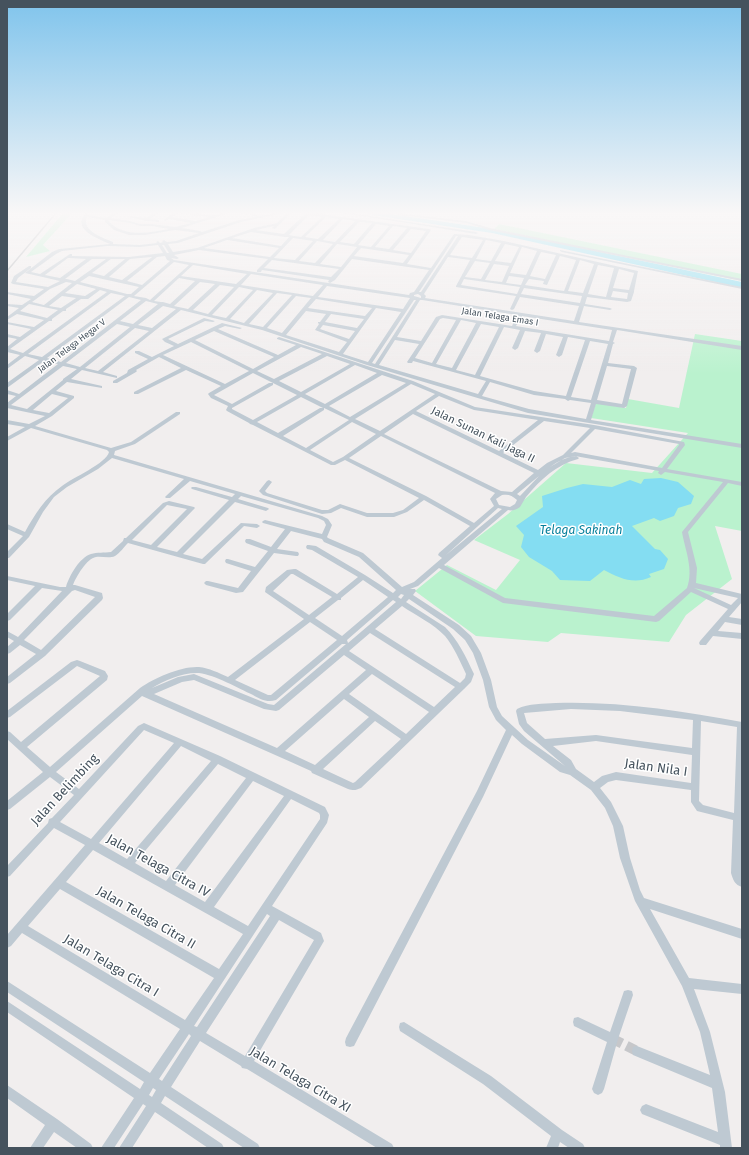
<!DOCTYPE html>
<style>
body{margin:0}
#map{position:relative;width:749px;height:1155px;overflow:hidden;background:#f1eeee;font-family:"Fira Sans",sans-serif}
canvas{display:block}
.frame{position:absolute;inset:0;border:8px solid #45525d;pointer-events:none}
</style>
<div id="map">
<canvas width="749" height="1155"></canvas>
<div class="frame"></div>
</div>
<script>
const ctx = document.querySelector('canvas').getContext('2d');
ctx.lineJoin = 'round';
function paint(path, color) { ctx.fillStyle = color; ctx.fill(path, 'evenodd'); }
function stroke(path, color, width, dash) { ctx.strokeStyle = color; ctx.lineWidth = width; ctx.lineCap = dash ? 'butt' : 'round'; ctx.setLineDash(dash || []); ctx.stroke(path); }
function write(font, color, halo, rows, align = 'center') {
  ctx.font = font + ' "Fira Sans",sans-serif'; ctx.lineWidth = 3; ctx.setLineDash([]); ctx.textBaseline = 'middle'; ctx.strokeStyle = halo; ctx.fillStyle = color; for (const [text, x, y, turn = 0] of rows) {
    ctx.save(); ctx.translate(x, y); ctx.rotate((+turn || 0) * Math.PI / 180); ctx.textAlign = isNaN(turn) ? turn : align; if (halo) ctx.strokeText(text, 0, 0); ctx.fillText(text, 0, 0); ctx.restore();
  }
}
const green = new Path2D(`
 M63 213H72L43 245 50 251 26 257Z
 M499 224 742 274V281L494 229Z
 M695 334 742 341V531L715 526 732 579 686 615 669 642 561 633 548 642 476 636 415 591 447 565 496 590 520 560 474 540 508 514 566 463 652 473 688 433 591 418 596 403 626 408 628 399 679 408Z`);
const water = new Path2D(`
 M661 478 678 482 694 496 691 504 678 508 674 516 660 521 654 518 632 526 655 549 660 550 668 559 664 569 649 574 651 577C634 585 619 578 604 570L590 581 560 580 552 571 529 557 521 547 524 535 516 526 543 507 542 496 567 488 583 484 612 487 630 480 641 484 644 479Z`);
const river = new Path2D(`
 M368 213H385L492 229 742 282V288L492 233 372 215Z`);
const streetTunnel = new Path2D(`
 M613 1039 637 1051`);
const street = new Path2D(`
 M86 213H88V215L106 218 114 213H118L111 218 130 221 140 224H152L175 227 191 223 169 219 165 221 164 220C168 217 173 212 178 213L172 217 196 221 209 217 183 214 181 213C192 211 204 216 214 215 218 215 222 213 227 213L226 214 182 228 200 231 202 232 239 220 255 217 252 215 242 214 241 213H253L258 216 278 213H284L241 222 178 243 168 244 173 252 197 248 254 228 277 223 287 213H291L275 229 272 228 274 226 256 230 284 234 305 214H303L302 213 326 214 328 215 429 229 431 230 407 264 431 268 454 234 469 235 504 241 638 271 634 291V292L631 301 627 302 587 297 585 304 610 308 612 309 610 310 584 306 579 322 742 346V350L617 330 613 342 615 343 613 344 608 363 634 366 637 368 627 406 624 408 596 404 591 420 742 444V448L528 413 367 365 262 330 181 310 103 372 117 376V378L82 370 71 379 102 386V388L67 382 56 391 74 396V398L52 416 35 426 111 448 131 442 176 412H180V414L135 444 115 451 114 455 322 516 328 519 332 525 327 537 328 538 363 553 402 587 414 582 442 558 438 555 439 553 470 526 424 500 407 512 394 517H367L341 508 331 513 322 514 263 495 259 491 267 481 269 480 272 482 265 491 267 493 322 510H328L340 504 367 513H393L403 510 419 498 345 460 335 465H331L253 425 250 424 249 423 227 411 226 410 228 406 211 398 208 394 209 393 221 386 186 370 138 394H134V392L181 368 159 357 136 370 137 371 136 372 117 383H113V381L127 373 128 370 148 359 135 353V351H139L152 357 174 346 165 342 162 339 204 318 215 321 213 322 205 321 168 339 178 344 222 323 242 328 240 329 225 326 218 329 278 355 296 345 277 339V338L279 337 413 381 475 407 594 425 684 442 685 445 667 469 742 482V486L728 483 688 532 697 568 696 583 742 594V602L729 617 742 619V625L725 622 718 631 742 633V639L713 636 706 645H700L699 643 700 641 728 609 691 592 659 621 656 622 503 603 439 568 418 586 410 589H415L416 591 413 595 459 625 471 636 481 653 491 680 497 707 502 716 528 740 565 766 524 731 519 724 516 711 517 709C529 703 543 704 556 703 619 701 681 711 742 722V830L741 873 742 877V887C735 885 733 880 731 873L733 820 697 811 691 802V790L616 780 608 782 600 788 611 802 623 826 630 858 640 890 644 898 742 929V939L650 909 689 978 742 984V994L694 989 710 1032 725 1092 732 1148H720V1145L642 1114 640 1110 642 1106 646 1104 718 1132 712 1088 633 1055 632 1051 633 1047 637 1046 710 1075 700 1032 682 986 635 901 620 858 613 826 605 808 591 790 570 775 560 772 522 744 512 735 483 797 354 1046 350 1047 346 1046 345 1042 346 1038 477 791 506 730 496 720 489 707 483 680 473 653 465 640 453 629 409 599 406 602 445 627C458 640 466 657 474 674L471 682 464 689 361 788C356 790 354 791 348 789L312 773 311 771 291 762 142 696 56 772 79 789 138 726 144 723 220 756 325 807 329 815 327 823 272 906 321 933 324 941 254 1061 392 1144 394 1148H377L247 1069 242 1068 241 1066 200 1041 171 1087 258 1144 260 1148H244L165 1096 161 1103 222 1144 224 1148H208L155 1112 132 1148H119L146 1106 143 1104 114 1148H101L134 1098 7 1012V1001L140 1089 144 1082 7 992V981L150 1073 180 1029 22 933 11 946 7 948V935L85 845 54 828 10 876 7 877V866L48 823 49 819 52 818 74 795 50 777 10 809 7 810V801L43 772 7 739V731L10 732 21 742 100 676 77 666 10 717 7 718V711L71 662 77 660 80 661 105 671 108 676 107 680 27 747 50 767 140 688C154 678 181 666 199 667 209 668 219 673 228 677L304 619 265 592 266 587 287 570 294 569H296L337 594 358 577 312 550 307 549 306 547 307 545H309L316 546 365 575 393 593 396 590 359 557 324 542 322 539 291 531 277 549 298 552 299 554 298 556H296L274 553 243 592 236 593 206 585 204 583 206 581H208L238 588 251 571 226 563 225 561 226 559H228L255 567 268 551 246 543 245 541 246 539H250L271 547 285 529 263 523 262 522 263 521 265 520 322 534 326 525 324 521 318 518 241 496 238 499 268 508 269 509 266 511 235 502 183 554 202 559 241 523 257 524 260 526 257 528 244 526 205 564H203L128 543C124 547 120 553 115 556 109 559 102 556 96 557 87 558 76 577 73 585H75L102 593 103 598 102 600 45 656 10 683 7 684V677L36 654 20 645 10 653 7 654V647L14 641 7 637V631L18 637 62 591 42 588 10 620 7 621V614L35 586 7 580V576L60 587H66C69 576 80 557 91 554 97 552 104 553 111 552L123 541 124 538H126L163 503 169 501 194 507 195 508 157 547 177 552 229 500 192 489 191 488 192 487H196L232 497 235 494 190 481 170 498H166L165 497 166 496 184 479 112 458 98 469 67 487 54 497 43 512 29 537 9 558H7V552L23 536 7 529V524L25 532C35 514 45 498 62 486 72 478 107 463 109 452L107 450 31 428 7 441V437L25 427 7 424V420L29 424 45 416 7 408V403L16 396 7 394V390L19 394 58 364 44 361 7 388V383L39 360 25 356 7 369V365L20 355 7 352V347L17 339 7 337V334L20 337 31 329 7 324V322L34 327 44 320 17 314 7 320V317L19 308 7 306V304L22 305 31 299 7 294V292L34 296 44 289 13 284 11 283 14 276 29 266H31V268L18 278 16 282 48 287 60 281 25 273 52 252 59 249 110 244C99 239 70 229 86 213ZM309 215 322 217 301 237 289 235ZM87 217 105 220V222L114 230 129 235H145L175 230 199 233 176 241 167 242 164 240 162 241 163 242 160 243 158 241 156 242 157 243 140 245 113 244V242C104 238 81 231 87 217ZM326 217 339 219 318 239 305 237ZM343 219 355 221 335 242 323 240ZM108 220 130 223 140 226H152L169 229C149 233 122 238 108 220ZM359 222 372 223 354 244 340 242ZM376 224 389 226 371 247 358 245ZM393 226 407 228 389 249 375 247ZM411 229 426 231 411 253 393 250ZM251 232 285 237H289L281 246 232 238ZM456 236H458L421 292H419ZM462 237 483 240 472 258 450 255ZM293 238 313 241 295 260 274 258ZM227 240 279 248 270 257 204 248ZM486 240 501 243 491 261 476 259ZM317 241 333 244 315 263 299 261ZM337 244 357 247 341 267 320 264ZM505 244 519 247 511 263 495 261ZM158 245 163 253 129 257 72 256V254H70L40 274 31 272 56 254 62 251 107 246 140 247ZM162 245H164L169 253H167ZM522 247 537 251 526 275 510 273ZM361 248 409 255 403 263 354 256ZM199 250 268 259 257 270V272H261L262 270 329 280 328 282 330 283 335 280 352 259 429 270 414 292 410 293 409 295 174 260 171 258 169 255 171 258 177 259 179 258 174 255ZM541 252 556 255 545 279 530 276ZM165 256 167 260 170 261 142 285 127 281 157 257ZM560 256 576 260 564 291 525 285 529 279 544 281 543 284 547 285ZM152 257 122 280 109 277 130 259ZM448 257 470 260 456 286V287L516 296 510 309 512 310 514 309 520 297 579 306 574 321 425 298 426 296 424 294ZM68 258 86 259 60 278 45 275ZM92 259H106L75 281 67 279H65ZM111 259H125L104 276 92 273ZM272 260 339 269 331 277 264 268ZM580 260 594 264 583 293 568 291ZM475 261 490 263 481 279 465 277ZM174 262 189 265 150 300 146 298 134 296ZM494 264 509 266 502 282 485 280ZM193 265 247 274 236 284 181 276ZM598 265 614 268 606 297 588 294ZM619 269 634 273 629 290 613 288ZM251 274 323 285 313 296 241 285ZM89 276 139 287 131 294H127L80 282ZM509 276 524 278 521 285 506 283ZM179 278 195 281 170 304 163 302H161L154 301ZM464 279 520 287 517 294 461 285ZM66 282 72 283 44 305 32 302 50 289ZM200 282 215 284 188 309 174 306ZM77 284 96 289 85 296 65 293ZM220 285 234 287 208 314 193 310ZM327 286 410 298 403 309 318 297ZM239 287 253 290 226 318 212 315ZM524 288 582 296 580 303 521 294ZM100 290 107 292 23 353 10 349 49 321H52V319L63 311H66V309L81 299H88ZM257 290 273 293 244 323 230 319ZM613 291 628 293 627 299 611 297ZM111 293 125 296 42 357 28 354ZM277 293 292 295 263 327 249 324ZM418 294 421 296V298L414 296V295ZM62 296 76 298 61 308 49 306ZM296 296 311 298 282 333 267 328ZM129 297 141 300 61 362 47 358ZM316 299 372 308 365 316 308 308ZM414 300H416L375 364 372 363ZM420 300H422L517 315 512 326 442 315 436 317 421 341 397 337ZM146 301 158 304 133 324 120 321ZM29 304 58 310 47 318 20 311ZM163 306 176 309 152 328 138 325ZM376 308 401 312 368 362 343 354ZM306 311 326 314 320 322H318V323L319 324 315 330 347 342 339 352 286 335ZM331 314 364 319 357 328 325 322ZM522 316 612 330 609 341 516 326ZM443 318 456 320 432 363 415 358 440 319ZM461 320 476 323 452 368 436 364ZM117 324 130 327 80 367 66 363ZM481 324 499 327 475 375 456 370ZM323 325 355 331 349 339 320 329ZM504 327 520 330 512 348 515 350 518 348 525 331 541 333 534 351 537 353 540 351 546 334 563 337 556 355 559 357 562 355 568 337 585 340 566 396 534 391 480 376ZM135 328 149 331 98 371 85 368ZM214 331 274 357 253 369 195 340ZM395 340 419 344 407 362 408 363H412L413 361 486 381 478 394 379 365ZM590 341 608 344 591 400 571 397ZM191 342 249 371 225 384 163 355ZM301 347 322 354 274 379 257 371ZM327 356 350 364 301 392 279 381ZM355 365 377 373 325 404 305 394ZM63 366 77 369 63 379V380L27 409 11 405ZM607 366 631 369 622 404 597 400ZM253 373 297 395 253 420 232 409V408L273 385V383H269L232 404 214 395ZM382 375 406 383 350 417 329 406ZM490 382 534 395 565 399 568 401 570 400 591 403 586 419 529 409 482 396ZM411 384 435 394 380 431 355 419ZM52 394 68 398 49 413 33 410ZM439 396 474 410 538 420 499 451 416 411ZM301 397 323 408H320L278 433 257 422ZM324 408 349 420 306 448 283 436 324 410ZM413 414 534 473 512 492 501 491 384 434ZM544 421 590 428 563 455 547 463 538 470 503 453ZM352 422 376 434 343 457 333 462 310 450ZM595 429 679 444V445L662 468 575 452 571 453ZM381 436 495 493 490 499 494 506 474 523 426 496 349 458ZM575 456 659 471 658 473 661 475 665 472 723 482 682 532C685 550 694 569 687 588L654 616 505 598 444 565 508 510C512 511 516 510 520 507 522 504 524 500 526 497 541 479 556 465 578 459L579 458 576 456 565 458 550 467C558 461 565 458 575 456ZM539 476 520 496 517 494ZM502 495C508 494 512 495 517 500L515 504 510 507 499 505 496 499ZM167 505 187 509 151 545 132 540ZM498 508 502 509 446 555ZM291 574H293L332 597 309 615 273 591ZM363 580 388 597 342 636 315 618 338 600H341V598ZM694 588 738 598 731 605ZM75 590 95 597 41 650 24 640 72 591ZM401 594 404 595 401 599 398 597ZM393 600 396 602 348 643 347 640ZM402 606C415 615 434 624 445 636 454 647 460 661 466 674L465 678 460 683 375 629ZM310 622 337 640 271 695H268L235 680ZM370 633 455 687 434 707 349 651ZM342 644H346L274 705 268 704 194 674 178 677 152 688C165 680 184 672 199 673 215 675 238 688 253 695 260 699 267 703 276 700ZM344 655 366 670 277 748 154 694 182 682 194 680 264 709 276 711 279 710ZM372 674 429 712 406 734 349 694ZM344 699 369 717 315 765 285 751ZM571 709 620 711 693 720 692 748 596 735 545 739 527 723 524 713ZM375 721 401 739 355 782 353 783 323 769ZM701 721 737 727 734 813 703 805 699 801ZM144 730 174 743 91 839 60 822ZM596 741 692 755 691 783 616 772 602 776 594 782 576 769 571 760 553 746ZM181 746 211 761 127 859 99 843ZM218 764 246 778 166 881 135 863ZM253 781 284 796 205 902 175 885ZM291 799 319 813 320 815V819L248 926 214 907ZM93 850 243 934 219 969 66 882ZM60 889 214 978 185 1020 28 926ZM267 914 270 916 197 1027 194 1026ZM279 920 314 940 245 1056 206 1033ZM189 1034 191 1036 162 1081 159 1079ZM153 1088 156 1090 152 1097 149 1095Z
 M154 213H158L150 219 159 220V222L146 221 129 217 131 216 146 218Z
 M343 213H350L476 232 478 233 476 234Z
 M389 213H397L466 221 490 228 742 279V281L489 230 466 223 391 214Z
 M560 250 742 287V289L562 252 560 251Z
 M628 990 632 991 633 995 618 1039 604 1089 602 1093 598 1095 594 1093 592 1089 607 1042 574 1026 573 1022 574 1018 578 1017 610 1032 624 991Z
 M404 1022 491 1076 562 1130 583 1144 585 1148H569L560 1142 558 1148H546L551 1136 483 1084 400 1031 399 1027 400 1023Z
 M7 1085 57 1119 91 1144 93 1148H77L54 1132 43 1148H30L45 1125 7 1098Z`);
const rail = new Path2D(`
 M7 271 56 213`);
const farStreetnames = [
 ["Jalan Telaga Emas I",500,317,9],
 ["Jalan Telaga Hegar V",72,346,-37]
];
const streetNames = [
 ["Jalan Sunan Kali Jaga II",483,435,26]
];
const waterNames = [
 ["Telaga Sakinah",581,531]
];
const nearStreetnames = [
 ["Jalan Nila I",656,768,8],
 ["Jalan Belimbing",65,790,-47],
 ["Jalan Telaga Citra IV",158,866,29],
 ["Jalan Telaga Citra II",146,918,30],
 ["Jalan Telaga Citra I",111,966,31],
 ["Jalan Telaga Citra XI",300,1080,31]
];
paint(green, '#baf2ce');
paint(water, '#84ddf2');
paint(river, '#84ddf2');
stroke(streetTunnel, '#c6c7ca', 10, [10, 5]);
paint(street, '#bec9d2');
stroke(rail, '#b0b4b9', 1.5);
const sky = ctx.createLinearGradient(0, 0, 0, 374);
sky.addColorStop(0, '#80c4ec');
sky.addColorStop(0.57, '#f9f7f7');
sky.addColorStop(1, '#f9f7f700');
ctx.fillStyle = sky;
ctx.fillRect(0, 0, 749, 374);
write('9px', '#45525d', '#fff', farStreetnames);
write('11px', '#45525d', '#fff', streetNames);
write('italic 12px', '#057f9b', '#fff', waterNames);
write('13px', '#45525d', '#fff', nearStreetnames);
</script>
